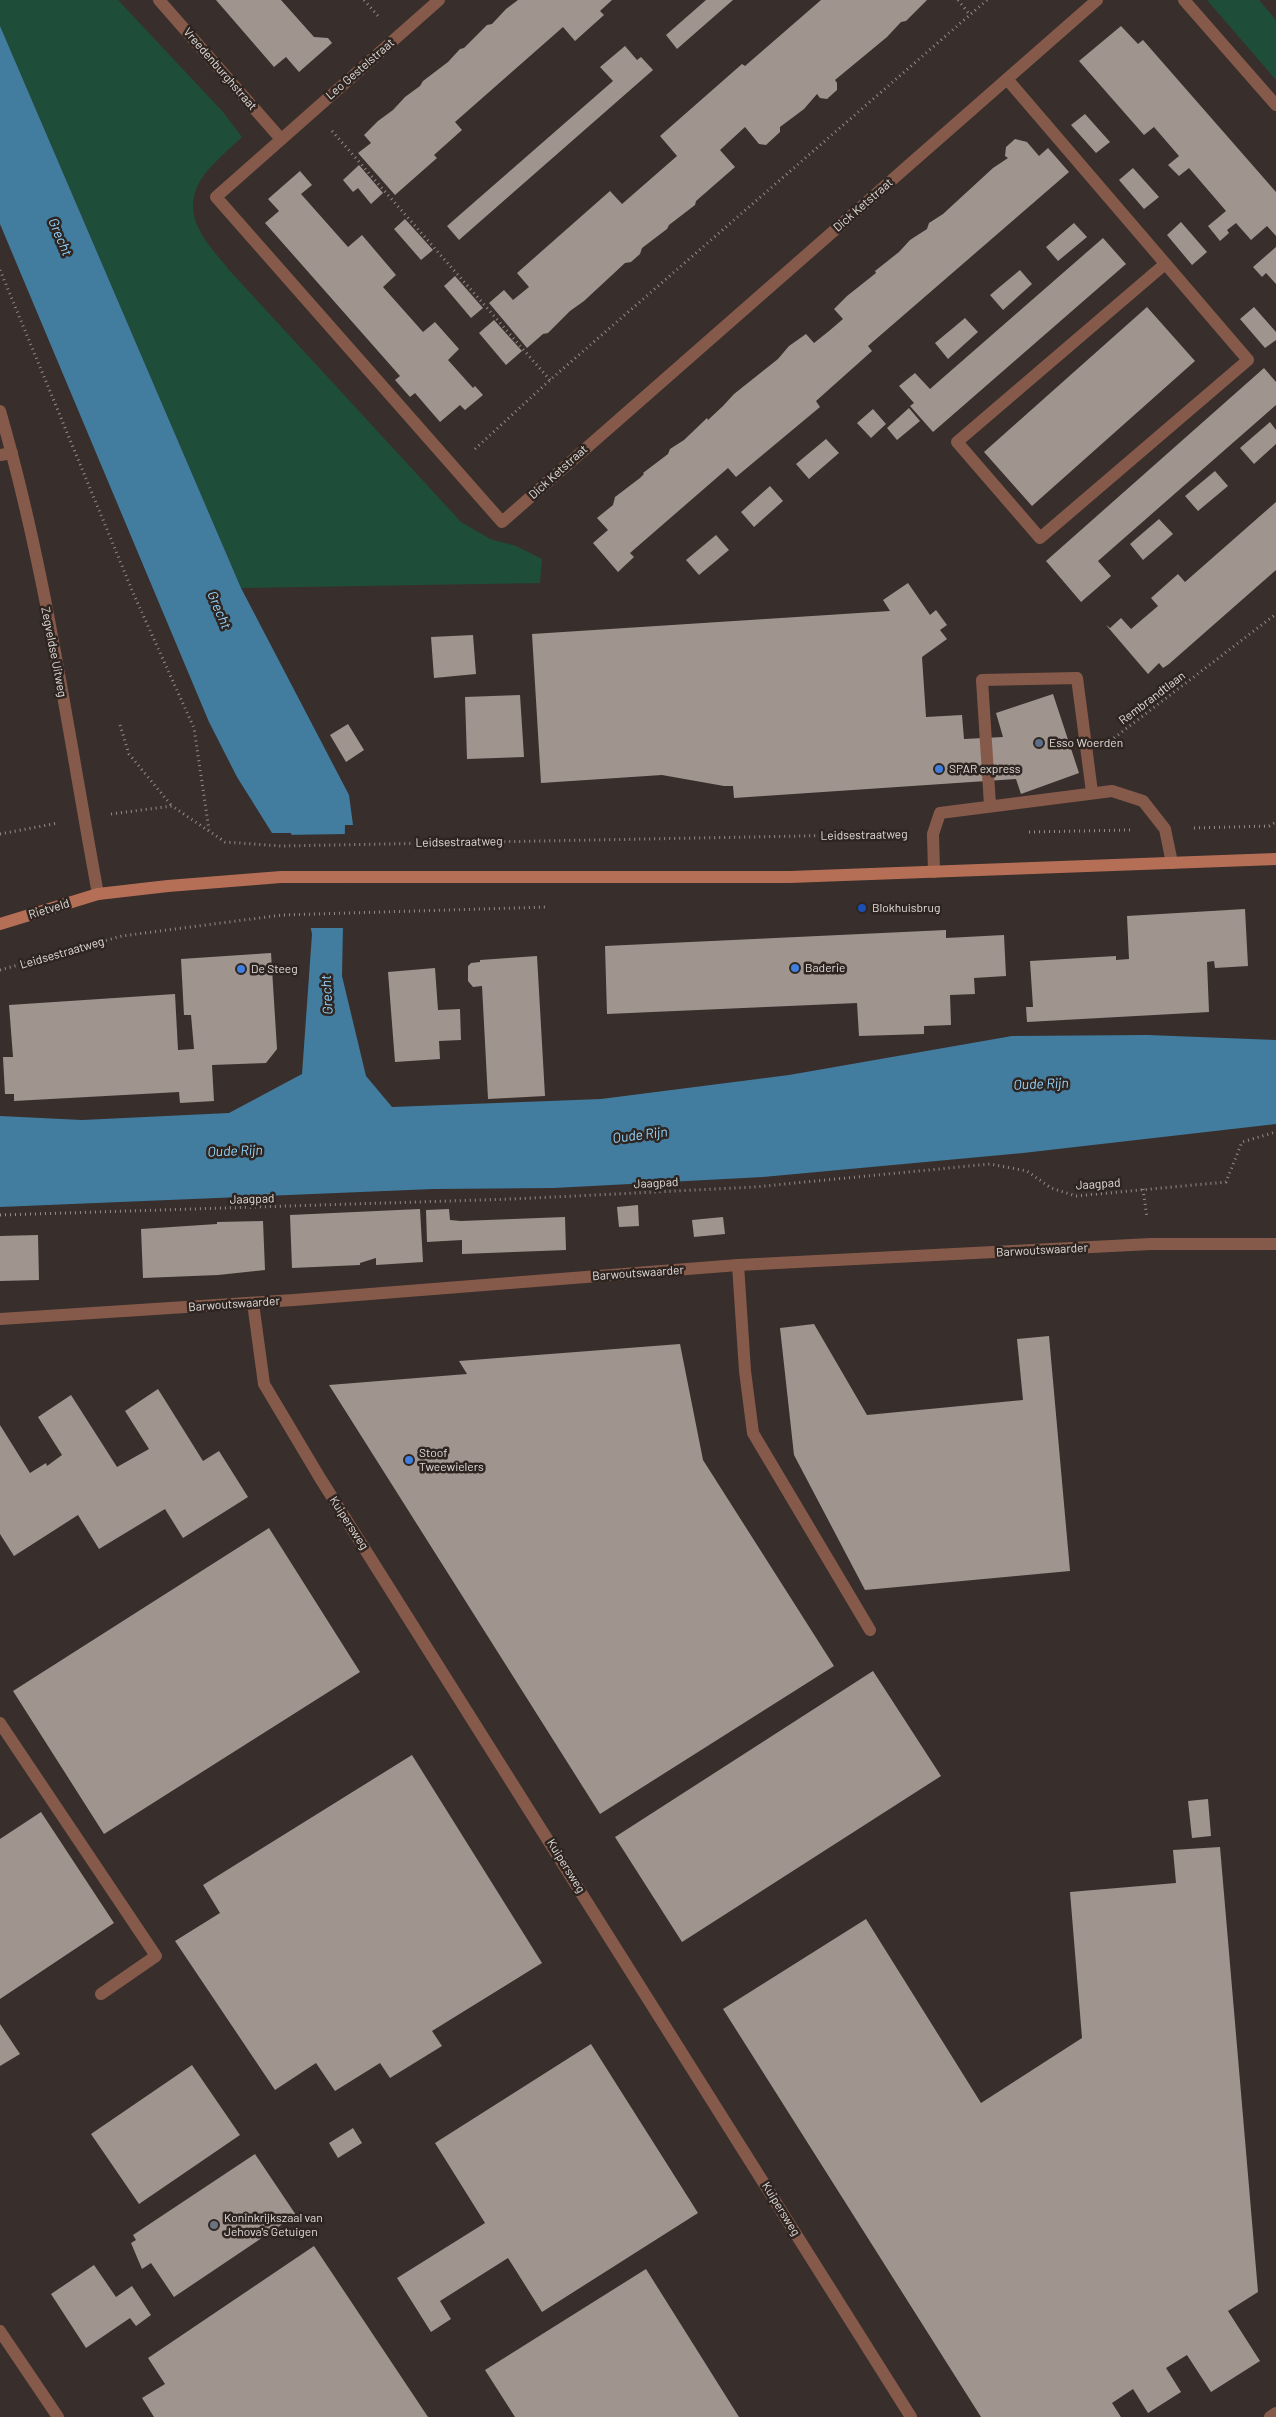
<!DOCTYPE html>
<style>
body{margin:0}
canvas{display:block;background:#382e2b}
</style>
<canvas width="1276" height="2417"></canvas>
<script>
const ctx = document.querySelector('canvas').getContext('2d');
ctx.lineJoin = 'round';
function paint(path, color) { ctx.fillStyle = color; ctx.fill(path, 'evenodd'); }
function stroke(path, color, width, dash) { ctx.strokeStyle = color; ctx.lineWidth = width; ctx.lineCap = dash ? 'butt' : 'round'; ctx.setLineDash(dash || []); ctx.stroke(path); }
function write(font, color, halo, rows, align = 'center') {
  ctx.font = font + ' Barlow,sans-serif'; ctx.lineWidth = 5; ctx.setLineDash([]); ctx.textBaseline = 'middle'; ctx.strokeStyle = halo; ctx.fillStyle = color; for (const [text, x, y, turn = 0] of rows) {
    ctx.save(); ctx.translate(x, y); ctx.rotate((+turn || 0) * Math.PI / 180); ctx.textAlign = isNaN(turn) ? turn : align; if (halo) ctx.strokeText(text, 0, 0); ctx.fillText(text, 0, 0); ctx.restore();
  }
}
const green = new Path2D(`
 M0 0H118L223 112 242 137C215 163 179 187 199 229 206 244 219 257 229 270L461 522 490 539 516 546 542 559 540 583 241 588 0 26Z
 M1207 0H1259L1276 20V80Z`);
const water = new Path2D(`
 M0 26 241 588 349 795 353 825H345L342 976 366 1076 392 1107 601 1099 789 1075 1012 1036 1148 1035 1276 1040V1124L1023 1153 763 1177 554 1188 433 1189 0 1207V1116L82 1120 229 1113 302 1074 312 934 291 833H272L237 777 209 722 0 224Z`);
const pier = new Path2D(`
 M347 834 346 928H308L289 836 283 835Z`);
const building = new Path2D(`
 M216 0H281L314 37 328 38 332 43 299 72 286 57 274 67Z
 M518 0H612L600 11 604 15 575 41 563 27 455 122 462 130 434 155 437 158 395 195 358 153 371 143 364 135 378 121 393 110 405 97 420 86 423 81 448 62 460 49 464 48 487 25 492 24 506 9Z
 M706 0H733L677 49 666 35Z
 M821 0H927L906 21 901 22 887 37 835 80 837 83V90L827 99 820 98 817 94 804 109 780 127V132L766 145 759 144 745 127 720 150 735 167 696 201 695 205 669 225 667 229 642 248 640 254 631 262 625 263 584 301 570 311 548 333 543 334 527 348 489 303 504 290 513 300 529 287 517 273 610 191 622 204 677 156 660 136 742 64 745 66Z
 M1121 26 1138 44 1143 40 1276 192V236L1267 226 1251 240 1236 223 1227 230 1229 233 1220 241 1208 226 1226 211 1189 168 1179 176 1168 165 1179 156 1154 127 1144 135 1079 61Z
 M625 46 637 60 641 57 653 70 459 240 447 226 613 81 600 67Z
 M1085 114 1110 142 1096 153 1071 125Z
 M1015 139 1027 142 1039 156 1048 148 1069 172 868 346 872 351 816 401 820 407 736 477 728 468 630 553 634 557 618 572 593 543 608 530 597 518 613 505 615 497 640 478 644 474 643 473 668 454 670 449 684 440 707 418 708 420 723 406 734 394 778 359 789 346 806 334 814 343 829 331 843 319 834 309 847 296 876 273 875 271 899 252 910 240 927 229 929 223 943 214 993 168 1008 158 1005 156 1006 147Z
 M359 165 383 193 371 204 358 188 353 192 343 180Z
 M1133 168 1159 197 1144 209 1119 180Z
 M300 171 312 185 301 194 348 247 362 235 396 275 383 287 423 332 435 322 459 349 448 360 473 388 475 386 483 395 465 410 460 405 440 422 415 393 410 397 395 380 400 376 265 223 279 211 268 199Z
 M405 219 433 250 421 260 394 229Z
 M1181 222 1207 252 1192 265 1167 235Z
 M1074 223 1087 237 1058 261 1046 247Z
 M1103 238 1126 264 933 432 910 406 914 403 899 386 915 373 930 389Z
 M1276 247V284L1266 273 1262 277 1253 267Z
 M1020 270 1032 284 1003 310 990 295Z
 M455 276 483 308 471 318 444 286Z
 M1147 307 1195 361 1032 506 984 452Z
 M1254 307 1276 332V340L1265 348 1240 319Z
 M965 318 978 332 948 359 935 343Z
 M494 320 522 351 506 365 479 333Z
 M1264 368 1276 382V405L1098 561 1111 576 1081 602 1046 561Z
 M909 408 920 421 897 440 887 428Z
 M873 409 886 424 871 438 857 423Z
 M1270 422 1276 430V444L1254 464 1240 448Z
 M826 439 839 453 809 479 796 464Z
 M1215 471 1228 486 1198 511 1185 496Z
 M770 486 783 501 754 527 741 512Z
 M1276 502V570L1169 664 1163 668 1159 663 1148 674 1106 625 1110 628 1121 618 1131 629 1158 606 1151 598 1178 574 1185 582Z
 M1159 519 1173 534 1143 560 1130 544Z
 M716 535 729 550 699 575 686 560Z
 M908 583 930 615 936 610 947 625 940 630 947 639 922 657 926 717 962 715 964 739 1003 737 996 713 1053 694 1079 773 1021 794 1016 779 734 798 733 786H724L662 775 541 783 532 634 890 611 883 600Z
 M473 635 476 674 434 678 431 637Z
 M520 695 524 757 467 759 465 697Z
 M348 724 364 750 346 762 330 735Z
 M1245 909 1248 966 1215 968 1214 961 1207 962 1209 1012 1027 1022 1026 1007H1033L1030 961 1116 956V960L1129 959 1127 916Z
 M946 930V938L1004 935 1006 976 974 978 975 994 950 995 951 1025 924 1026V1034L859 1036 857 1003 607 1014 605 946Z
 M271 953 277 1049 266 1063 212 1065 214 1101 180 1103 179 1092 14 1101V1094H5L3 1057H13L9 1005 175 994 178 1050 194 1049 191 1015H184L181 959Z
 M537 956 545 1096 488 1099 482 986 473 987 468 981V966L471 963 480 962V960Z
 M435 968 438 1010 460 1009 461 1040 439 1041 440 1059 395 1062 388 972Z
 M638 1205 639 1226 619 1227 617 1207Z
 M420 1209 423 1262 376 1265V1258L360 1263V1265L292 1268 290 1215Z
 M449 1209 450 1220 461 1221 565 1217 566 1250 462 1254V1240L427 1242 426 1210Z
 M723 1217 725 1234 694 1237 692 1220Z
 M263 1221 265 1270 218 1275 143 1278 141 1229 217 1224V1222Z
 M38 1235 39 1280 0 1281V1236Z
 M814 1324 867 1415 1023 1400 1017 1339 1049 1336 1070 1571 865 1590 794 1455 780 1328Z
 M680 1344 703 1460 834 1666 600 1814 329 1385 467 1374 459 1361Z
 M158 1389 203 1461 219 1451 248 1497 183 1538 165 1509 99 1549 78 1515 14 1556 0 1534V1425L30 1473 46 1463 47 1466 62 1455 38 1417 71 1395 117 1467 149 1449 125 1411Z
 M269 1528 360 1672 104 1834 13 1691Z
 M873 1671 941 1776 682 1942 615 1837Z
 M412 1755 542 1963 432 2031 442 2046 390 2078 380 2063 335 2091 316 2063 275 2090 175 1941 220 1913 203 1885Z
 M1208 1799 1211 1836 1192 1838 1188 1801Z
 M41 1812 114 1923 0 1999V1839Z
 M1220 1847 1258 2292 1228 2311 1260 2361 1211 2392 1187 2355 1166 2368 1181 2392 1148 2413 1133 2389 1112 2403 1121 2417H981L723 2009 866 1919 981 2103 1082 2038 1070 1892 1176 1883 1173 1850Z
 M0 2024 20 2054 0 2066Z
 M591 2044 698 2213 542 2312 508 2258 440 2301 451 2319 431 2332 397 2278 485 2223 435 2143Z
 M192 2065 240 2135 139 2204 91 2134Z
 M353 2128 362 2143 338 2158 329 2143Z
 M255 2154 296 2215 174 2297 151 2263 142 2269 131 2243 136 2240 133 2235Z
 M314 2246 428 2417H154L142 2398 165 2384 148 2358Z
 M94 2265 116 2297 132 2286 151 2315 136 2326 130 2318 86 2348 51 2294Z
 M646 2269 739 2417H515L485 2370Z`);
const path = new Path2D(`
 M364 0 378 16
 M958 0 970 15
 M332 131 550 380
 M0 270 134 595 194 728 209 830
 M475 449 550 380 987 0
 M120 725 129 754 171 805
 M1114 738 1276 614
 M111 814 172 806 225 842 281 846 906 834
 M1194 828 1269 826 1276 822
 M1029 832 1130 830
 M0 834 58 823
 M0 970 122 936 282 915 548 907
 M1143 1189 1147 1218
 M0 1215 513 1199 754 1187 990 1164 1027 1171 1051 1188 1076 1196 1226 1182 1242 1142 1276 1132`);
const service = new Path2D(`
 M1007 79 1248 360 1040 538 957 442 1165 264
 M0 455 12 453
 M990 805 982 680 1077 678 1092 792
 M934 872 933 834 940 813 1112 791 1143 801 1165 829 1172 863
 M738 1265 745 1371 753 1433 870 1630
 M0 1723 156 1956 101 1994`);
const minor = new Path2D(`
 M159 0 281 139
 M439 0 216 197 502 522 1097 0
 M1184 0 1276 105
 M253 1303 264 1384 320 1478 911 2417
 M0 1319 294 1300 738 1265 1151 1244H1276
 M0 2331 58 2417
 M1270 2417 1276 2413`);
const tertiary = new Path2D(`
 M0 411C46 569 68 733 98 894`);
const secondary = new Path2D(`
 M0 924 98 894 168 886 281 877H790L1276 859`);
const markers = [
 [1039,743,5,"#5c6f8a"],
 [939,769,5,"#3f7fe0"],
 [862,908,5,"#1a4fb4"],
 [795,968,5,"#3f7fe0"],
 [241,969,5,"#3f7fe0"],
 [409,1460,5,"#3f7fe0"],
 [214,2225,5,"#6b7280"]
];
const streetNames = [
 ["Vreedenburghstraat",220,69,49],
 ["Leo Gestelstraat",360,69,-41],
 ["Dick Ketstraat",863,205,-41],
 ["Dick Ketstraat",558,472,-42],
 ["Zegveldse Uitweg",54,652,79],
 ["Rembrandtlaan",1152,698,-37],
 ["Leidsestraatweg",864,835,-1],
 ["Leidsestraatweg",459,842,-1],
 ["Rietveld",49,909,-17],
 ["Leidsestraatweg",62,953,-16],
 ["Jaagpad",656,1183,-3],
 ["Jaagpad",1098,1184,-4],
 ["Jaagpad",252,1199,-2],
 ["Barwoutswaarder",1042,1250,-3],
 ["Barwoutswaarder",638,1273,-4],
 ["Barwoutswaarder",234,1304,-4],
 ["Kuipersweg",349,1523,57],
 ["Kuipersweg",566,1866,58],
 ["Kuipersweg",781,2209,58]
];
const poiNames = [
 ["Esso Woerden",1049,743],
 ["SPAR express",949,769],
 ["Blokhuisbrug",872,908],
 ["Baderie",805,968],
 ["De Steeg",251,969],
 ["Stoof",419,1453],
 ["Tweewielers",419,1467],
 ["Koninkrijkszaal van",224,2218],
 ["Jehova's Getuigen",224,2232]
];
const waterNames = [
 ["Grecht",60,237,67],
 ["Grecht",219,610,67],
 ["Grecht",327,995,-93],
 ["Oude Rijn",1041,1084,-2],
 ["Oude Rijn",640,1135,-7],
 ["Oude Rijn",235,1151,-2]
];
paint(green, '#1e4e39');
paint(water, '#427c9f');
paint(pier, '#382e2b');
paint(building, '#a0948f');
stroke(path, '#948c89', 3, [1, 4]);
stroke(service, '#865a4a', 12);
stroke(minor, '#865a4a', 12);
stroke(tertiary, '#865a4a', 12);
stroke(secondary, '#b56f56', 12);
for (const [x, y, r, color] of markers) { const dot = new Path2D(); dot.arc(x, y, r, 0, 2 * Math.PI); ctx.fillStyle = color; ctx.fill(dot); stroke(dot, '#2e2521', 2); }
write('12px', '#e0dad7', '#2e2521', streetNames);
write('12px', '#e0dad7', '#2e2521', poiNames, 'left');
write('italic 14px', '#92d5ff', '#2e2521', waterNames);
</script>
